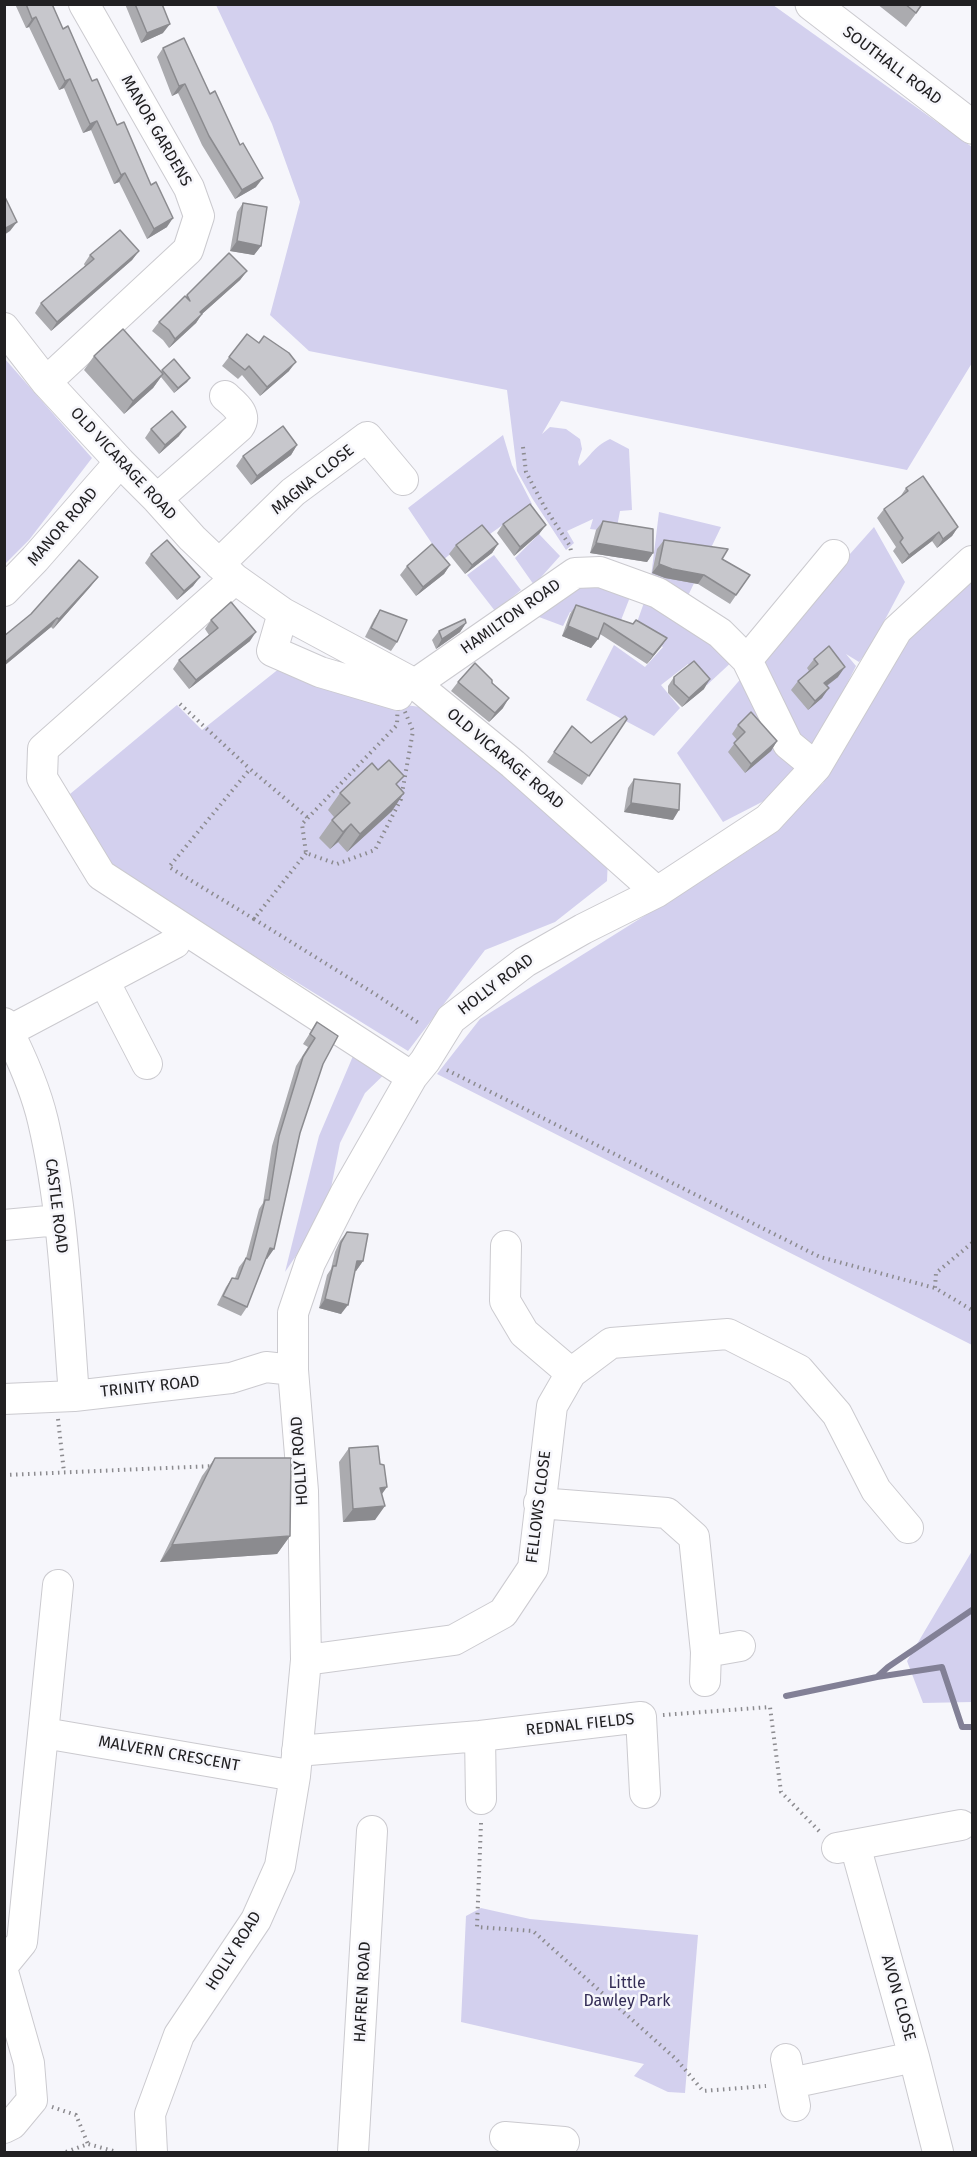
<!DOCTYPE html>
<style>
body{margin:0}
#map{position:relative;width:977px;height:2157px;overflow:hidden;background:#f6f6fb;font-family:"Fira Sans",sans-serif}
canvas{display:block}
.frame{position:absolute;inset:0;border:6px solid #212022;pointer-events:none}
</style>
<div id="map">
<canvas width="977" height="2157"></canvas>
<div class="frame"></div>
</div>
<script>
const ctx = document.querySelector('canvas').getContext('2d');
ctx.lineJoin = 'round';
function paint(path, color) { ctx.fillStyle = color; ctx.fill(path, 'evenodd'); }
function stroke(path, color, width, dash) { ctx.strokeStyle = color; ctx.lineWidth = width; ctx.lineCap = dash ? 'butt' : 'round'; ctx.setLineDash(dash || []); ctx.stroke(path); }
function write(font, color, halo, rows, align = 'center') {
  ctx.font = font + ' "Fira Sans",sans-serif'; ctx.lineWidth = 5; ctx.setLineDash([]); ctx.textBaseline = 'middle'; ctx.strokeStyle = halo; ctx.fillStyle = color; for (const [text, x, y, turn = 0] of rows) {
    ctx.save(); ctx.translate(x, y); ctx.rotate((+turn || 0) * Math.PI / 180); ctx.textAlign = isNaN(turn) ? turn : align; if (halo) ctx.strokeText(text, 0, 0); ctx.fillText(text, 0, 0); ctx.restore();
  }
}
const green = new Path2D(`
 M216 5H773L972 147V363L907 470 561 401 542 434 550 427 566 429 580 439 582 449 578 462 579 466C593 454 593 447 610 439L629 449 632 510 620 511 616 532 590 529 593 519 567 531 574 543 566 550 532 498 517 471 507 390 309 351 270 315 300 202 272 124Z
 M5 359 92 458 29 540 5 564Z
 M503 435 512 465 532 504 490 534 486 530 464 543 443 560 408 508Z
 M659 512 721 527 685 602 651 577Z
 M874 527 905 582 871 646 859 662 846 654 856 666 811 756 760 655Z
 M539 534 560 556 534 585 515 558Z
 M494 555 521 590 495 611 467 575Z
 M972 579V1345L437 1074 480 1019 751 849 823 783 906 641Z
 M572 585 634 587 614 638 603 623 570 612 563 626 531 614Z
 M647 594 736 658 707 685 688 664 661 685 680 708 654 736 586 700 614 645 645 667 663 647 635 628Z
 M285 664 367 700 428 708 608 857 607 881 555 922 485 950 408 1051 109 866 70 794 177 705 202 730Z
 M744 675 806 765 795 785 723 822 677 753Z
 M356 1049 394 1065 365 1093 340 1143 330 1193 304 1244 285 1272 319 1136Z
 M972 1551V1702L923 1703 907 1661Z
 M481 1908 530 1919 698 1935 685 2093 668 2092 634 2076 644 2064 461 2022 466 1916Z`);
const stream = new Path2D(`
 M877 1677 942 1667 962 1727H972
 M786 1696 877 1677 888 1667 972 1610`);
const path = new Path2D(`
 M523 447 526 472 544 506 570 546 571 551
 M398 695 413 731 401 799 375 850 337 864 306 853 302 824 397 725Z
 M180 704 250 769
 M306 853 254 919 375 994 420 1024
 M254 919 169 867 250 769 308 818
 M447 1070 820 1257 935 1288
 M972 1243 936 1273 935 1288 972 1310
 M58 1419 64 1472
 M4 1475 214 1466
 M663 1715 770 1707 781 1792 821 1833
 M481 1823 477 1927 533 1931 677 2060 703 2091 766 2086
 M52 2107 76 2115 88 2144
 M66 2152 88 2144 117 2152`);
const minor = new Path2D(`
 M4 328 46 382 120 462 157 499 192 538 235 579 283 613 415 684 513 764 657 892
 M46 382 188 250 199 216 189 188 84 4
 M157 499 239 427C248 414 235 405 225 396
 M219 564 293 492 367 437 403 480
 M235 579 43 749 42 778 101 875 412 1077
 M4 591 35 559 120 462
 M283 613 272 651 320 672 398 695 399 676
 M747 660 834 555
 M415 684 575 573 600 572 658 593 720 633 747 660 788 744 816 767
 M104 981 147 1064
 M4 1023C20 1054 35 1087 43 1121 64 1211 67 1305 74 1396
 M9 1031 175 943
 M4 1225 59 1220
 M506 1246 505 1301 524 1333 571 1373
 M4 1399 74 1396 231 1378 266 1367 293 1370
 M539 1503 667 1513 694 1537 706 1652 705 1681
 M706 1652 740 1646
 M306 1660 454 1640 503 1613 533 1568 552 1406 571 1373 611 1343 728 1334 799 1370 837 1414 876 1490 908 1528
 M44 1733 295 1776
 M480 1736 481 1799
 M297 1751 480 1736 641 1717 645 1793
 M855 1845 914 2057 938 2152
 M837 1848 961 1825
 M4 1964 22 1942 58 1585
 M4 1975 29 2063 32 2100 12 2124 4 2128
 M786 2059 795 2106
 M791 2083 914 2057
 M505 2137 564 2142
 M152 2152 150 2114 179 2035 256 1920 280 1866 295 1776 306 1660 303 1491 293 1370V1313L310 1263 345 1194 412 1077 425 1061 451 1019 525 962 583 929 657 892 768 819 816 767 897 630 972 561
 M353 2152 372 1831`);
const major = new Path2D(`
 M812 4 972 127`);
const wall = new Path2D(`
 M15 4H52L63 29 117 125 167 227 147 239 119 182 114 184 91 130 83 133 64 88 59 90 29 27 26 28Z
 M125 4H162L163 33 141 43Z
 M877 4H923L906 27Z
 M163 48 210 94 240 145 256 187 235 199 202 145 178 93 172 96 157 57Z
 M243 203 261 246 254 255 230 251 237 212Z
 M139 251 132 260 51 331 35 313 41 303 85 266 84 264 90 255Z
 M247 271 240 280 202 314 196 323 169 348 163 340 152 331 159 322 187 295Z
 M259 343 289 371 260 396 242 375 238 379 222 366 229 357Z
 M94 356 161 372 162 370 190 378 187 382 174 393 161 377 153 388 124 414 84 370Z
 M151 429 179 436 159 454 145 438Z
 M297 445 291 455 251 485 236 466 243 456Z
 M906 488 958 527 952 536 937 548 932 541 902 564 893 551 896 547 877 518 884 509 900 497Z
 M603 521 653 553 647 562 590 553 596 530Z
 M503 524 546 525 539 534 514 556 497 533Z
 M664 540 722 559 750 575 730 604 698 584 665 578 652 573 657 549Z
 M498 544 492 553 465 574 449 554 456 545Z
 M151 554 200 577 193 586 177 600 145 563Z
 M450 565 444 574 416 596 400 575 407 566Z
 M91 586 53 629 51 627 4 666Z
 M576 605 667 638 647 664 600 634 598 639 591 648 562 636 570 614Z
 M380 610 397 642 391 651 365 637 374 619Z
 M211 620 250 641 189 689 173 669 179 660 209 635 205 629Z
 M466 623 460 632 436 649 432 640 439 631Z
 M814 659 838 677 827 686 822 698 808 710 791 690 798 681 809 671 807 668Z
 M674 677 704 689 682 707 668 693V686Z
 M458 682 492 683 503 708 489 722 451 691Z
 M627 719 582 785 547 762 572 726 591 743Z
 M738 725 777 741 771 751 745 773 728 752 737 740 732 734Z
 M378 770 398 786 392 811 347 852 338 842 330 849 319 838 334 817 328 810 340 793Z
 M634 779 673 820 624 812 628 788Z
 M317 1022 323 1064 300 1133 267 1259 266 1258 247 1307 241 1316 217 1305 226 1287 232 1278H235L239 1267 246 1258 259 1209 263 1203 272 1146 296 1066 308 1047 303 1044Z
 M347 1232 363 1261 356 1271H355L341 1314 319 1308 327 1275 331 1269 335 1252 340 1241Z
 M349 1448 380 1464 382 1494 375 1520 343 1522 339 1462Z
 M215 1458 290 1536 277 1554 160 1562 202 1476Z`);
const shadedWall = new Path2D(`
 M36 17 29 27 26 28 32 19Z
 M170 24 163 33 141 43 147 33Z
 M70 79 64 88 59 90 65 81Z
 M185 84 178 93 172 96 179 86Z
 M97 121 91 130 83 133 90 124Z
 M125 173 119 182 114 184 121 175Z
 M263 178 256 187 235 199 242 190Z
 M173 218 167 227 147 239 154 229Z
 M17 222 10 231 4 235V229Z
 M237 241 261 246 254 255 230 251Z
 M139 251 132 260 51 331 57 322Z
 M247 271 240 280 202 314 196 323 169 348 175 339 200 312Z
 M296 362 289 371 260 396 267 387Z
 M163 374 153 388 124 414 133 401Z
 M190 378 187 382 174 393 178 388Z
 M186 427 179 436 159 454 165 445Z
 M297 445 291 455 251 485 257 476Z
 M546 525 539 534 514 556 520 547Z
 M958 527 952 536 937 548 943 539Z
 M939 532 932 541 902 564 909 555Z
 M596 543 653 553 647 562 590 553Z
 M498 544 492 553 465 574 472 565Z
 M659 564 704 575 698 584 665 578 652 573Z
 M450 565 444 574 416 596 423 587Z
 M98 577 91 586 53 629 59 619Z
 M200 577 193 586 177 600 184 591Z
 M57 618 51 627 4 666V663Z
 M466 623 460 632 436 649 442 639Z
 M568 626 598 639 591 648 562 636Z
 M256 632 250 641 189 689 196 680Z
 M667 638 661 647 647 664 653 655Z
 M845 667 838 677 818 692 824 683Z
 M710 679 704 689 682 707 689 698Z
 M829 688 822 698 808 710 815 701Z
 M509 698 503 708 489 722 495 713Z
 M777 741 771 751 745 773 751 764Z
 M404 793 392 811 347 852 360 834Z
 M631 803 679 810 673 820 624 812Z
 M351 824 338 842 330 849 343 832Z
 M270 1248 274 1249 267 1259 264 1258Z
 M357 1261H363L356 1271 350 1270Z
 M325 1299 348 1305 341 1314 319 1308Z
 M387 1487 377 1501 380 1488Z
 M385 1506 375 1520 343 1522 353 1509Z
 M290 1536 277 1554 160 1562 172 1545Z`);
const building = new Path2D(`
 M26 4H52L63 29 68 26 92 81 97 79 117 125 124 122 151 185 156 182 173 218 154 229 125 173 121 175 97 121 90 124 70 79 65 81 36 17 32 19Z
 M135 4H162L170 24 147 33Z
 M905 4H922L916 13Z
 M184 38 210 94 215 91 240 145 243 143 263 178 242 190 209 136 185 84 179 86 163 48Z
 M4 195 17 222 4 229Z
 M243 203 267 207 261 246 237 241Z
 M120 230 139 251 57 322 41 303 94 259 90 255Z
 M229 253 247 271 200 312 202 314 175 339 169 330 159 322 185 296 190 301 187 295Z
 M123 329 163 374 133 401 94 356Z
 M247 334 259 343 264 336 289 353 296 362 267 387 249 366 245 370 229 357Z
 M174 359 190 378 178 388 162 370Z
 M172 411 186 427 165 445 151 429Z
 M283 426 297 445 257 476 243 456Z
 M923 476 958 527 943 539 939 532 909 555 900 542 903 538 884 509 908 491 906 488Z
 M530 504 546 525 520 547 503 524Z
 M603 521 653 529V553L596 543Z
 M482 525 498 544 472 565 456 545Z
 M167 540 200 577 184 591 151 554Z
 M664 540 728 549 722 559 750 575 736 595 704 575 672 569 659 564Z
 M432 544 450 565 423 587 407 566Z
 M79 560 98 577 59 619 57 618 4 663V636L31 614Z
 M231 602 256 632 196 680 179 660 218 628 211 620Z
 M576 605 633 624 636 620 667 638 653 655 604 623 598 639 568 626Z
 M380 610 407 620 397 642 371 628Z
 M465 619 466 623 442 639 439 631Z
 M829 646 845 667 824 683 829 688 815 701 798 681 818 664 814 659Z
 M694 661 710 679 689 698 674 684V677Z
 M475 663 492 680V683L509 698 495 713 458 682Z
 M751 712 777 741 751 764 734 743 745 732 738 725Z
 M625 716 627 719 589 776 554 752 572 726 591 743Z
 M389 760 404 776 396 784 404 793 360 834 351 824 343 832 332 820 350 803 340 793 372 763 378 770Z
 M634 779 680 784 679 810 631 803Z
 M317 1022 338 1036 323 1064 300 1133 274 1249 270 1248 247 1307 223 1296 232 1278 238 1279 246 1258 250 1260 265 1200H269L279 1136 303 1057 315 1038 310 1034Z
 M347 1232 368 1234 363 1261H357L348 1305 325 1299 333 1266H336L341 1243Z
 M378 1446 380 1464 384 1465 387 1487 380 1488 385 1506 353 1509 349 1448Z
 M215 1458H291L290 1536 172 1545Z`);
const streetNames = [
 ["SOUTHALL ROAD",892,66,37],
 ["MANOR GARDENS",156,131,60],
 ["OLD VICARAGE ROAD",123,464,47],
 ["MAGNA CLOSE",313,480,-39],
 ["MANOR ROAD",63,527,-49],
 ["HAMILTON ROAD",511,617,-35],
 ["OLD VICARAGE ROAD",505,759,40],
 ["HOLLY ROAD",496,985,-37],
 ["CASTLE ROAD",56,1206,83],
 ["TRINITY ROAD",150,1387,-6],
 ["HOLLY ROAD",300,1461,-94],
 ["FELLOWS CLOSE",539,1507,-83],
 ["REDNAL FIELDS",580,1725,-6],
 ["MALVERN CRESCENT",169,1754,10],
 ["HOLLY ROAD",234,1951,-58],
 ["HAFREN ROAD",363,1992,-87],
 ["AVON CLOSE",898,1998,74]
];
const parkNames = [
 ["Little",627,1984],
 ["Dawley Park",627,2002]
];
paint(green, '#d3d0ee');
stroke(stream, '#828096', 6);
stroke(minor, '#cbcacf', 32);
stroke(major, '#cbcacf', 35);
stroke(path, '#8c8b8f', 4, [1.5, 4.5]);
stroke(minor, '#fff', 30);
stroke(major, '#fff', 33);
paint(wall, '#ababaf');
paint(shadedWall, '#8b8b8f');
paint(building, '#c7c7cc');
stroke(building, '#8b8b8f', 1.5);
write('16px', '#212022', '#f6f6fb', streetNames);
write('16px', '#332c56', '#f6f6fb', parkNames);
</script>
